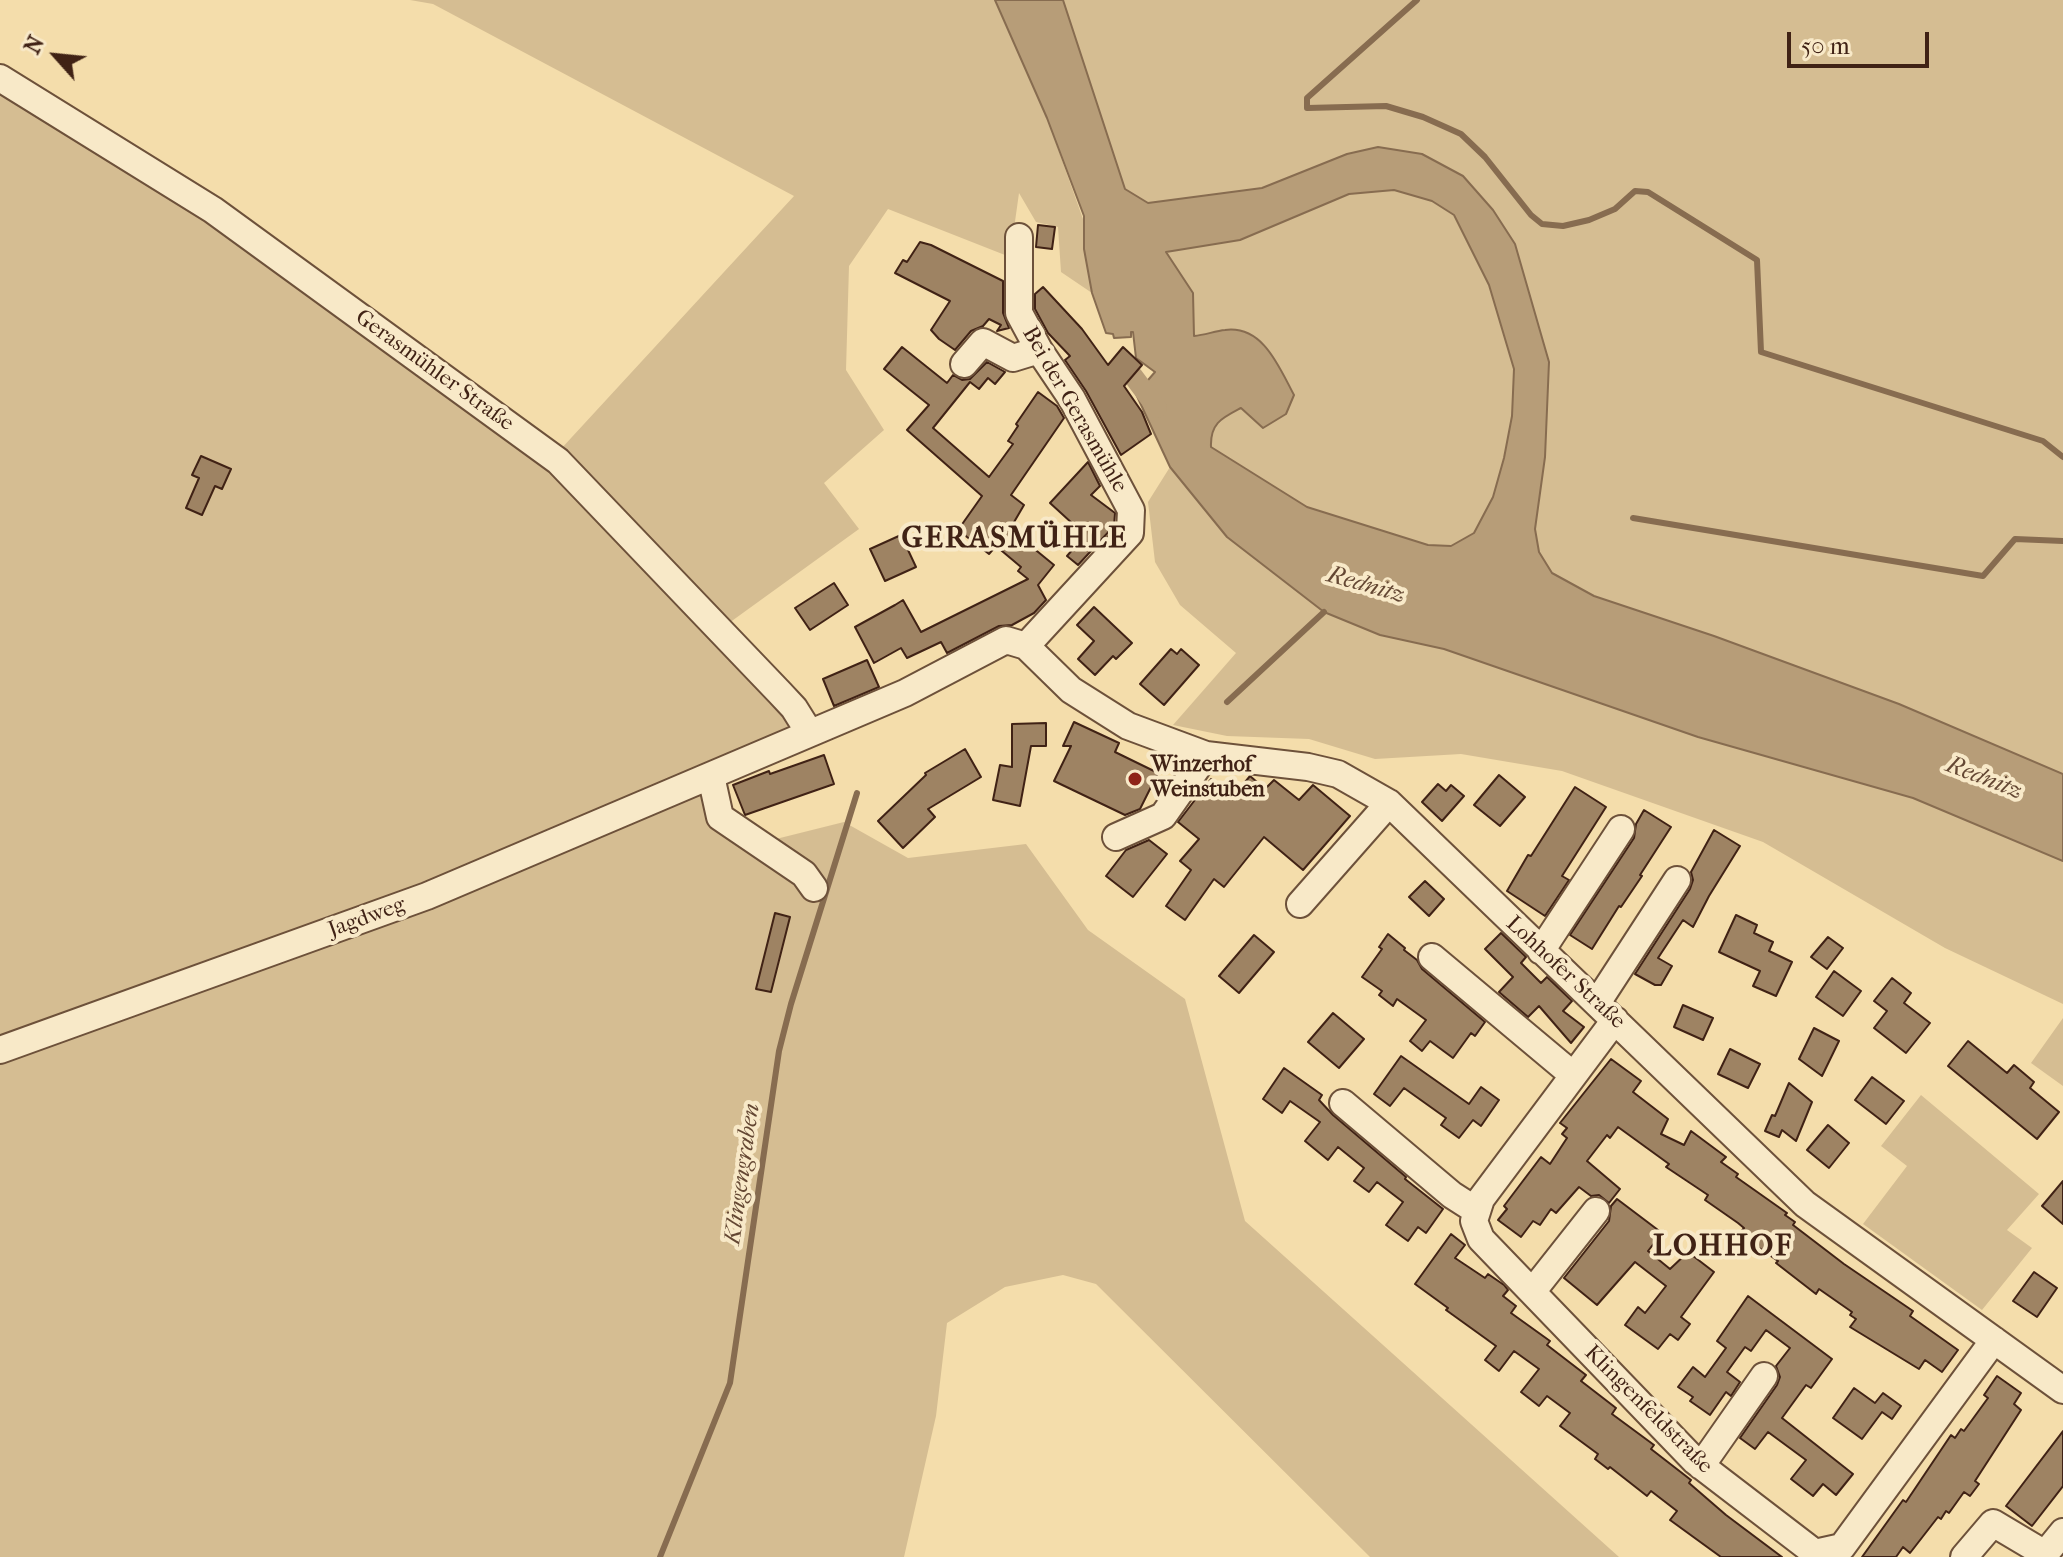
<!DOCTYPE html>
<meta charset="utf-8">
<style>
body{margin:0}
#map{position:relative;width:2063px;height:1557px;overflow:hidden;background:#f4ddab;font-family:"IM FELL French Canon",serif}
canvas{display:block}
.north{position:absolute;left:16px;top:16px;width:80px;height:80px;-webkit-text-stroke:6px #f8e9c8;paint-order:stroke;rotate:297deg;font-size:22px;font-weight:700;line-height:32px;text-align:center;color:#402215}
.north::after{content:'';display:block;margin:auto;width:28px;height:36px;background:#402215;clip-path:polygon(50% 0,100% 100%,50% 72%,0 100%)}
.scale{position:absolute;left:1787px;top:32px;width:142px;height:36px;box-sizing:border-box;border:4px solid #402215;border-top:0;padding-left:10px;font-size:24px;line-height:28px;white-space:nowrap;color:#402215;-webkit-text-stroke:6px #f8e9c8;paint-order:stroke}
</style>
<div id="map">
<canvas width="2063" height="1557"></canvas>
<div class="north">N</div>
<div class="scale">50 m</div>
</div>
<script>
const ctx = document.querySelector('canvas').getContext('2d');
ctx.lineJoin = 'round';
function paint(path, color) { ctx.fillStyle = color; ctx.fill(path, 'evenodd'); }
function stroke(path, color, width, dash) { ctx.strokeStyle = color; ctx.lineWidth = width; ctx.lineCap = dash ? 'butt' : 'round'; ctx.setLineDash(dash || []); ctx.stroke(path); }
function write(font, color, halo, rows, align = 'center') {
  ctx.font = font + ' "IM FELL French Canon",serif'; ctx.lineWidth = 8; ctx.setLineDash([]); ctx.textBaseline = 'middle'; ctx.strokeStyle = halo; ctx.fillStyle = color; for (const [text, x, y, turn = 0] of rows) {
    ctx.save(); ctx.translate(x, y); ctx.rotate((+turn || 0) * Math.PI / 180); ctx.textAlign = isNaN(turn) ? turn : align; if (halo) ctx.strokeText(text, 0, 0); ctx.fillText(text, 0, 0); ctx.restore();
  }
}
const green = new Path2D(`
 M410 0H995L1047 118 1083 219 1084 249 1092 293 1061 272 1058 227 1036 222 1019 193 1010 257 888 209 849 266 846 370 884 430 824 483 859 529 729 623 804 732 720 776 740 848 844 822 908 858 1026 844 1088 930 1185 999 1245 1221 1619 1557H1370L1096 1284 1063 1275 1005 1287 947 1323 936 1416 904 1557H0V1047L54 1017 0 1036V88L560 450 794 196 433 4Z
 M1063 0H2063V774L1899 704 1714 636 1594 596 1552 573 1539 552 1535 529 1545 457 1549 362 1515 244 1493 210 1463 176 1422 154H1347L1262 188 1148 203 1125 189Z
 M1394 190 1432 201 1453 215 1489 285 1514 370 1512 416 1504 458 1493 497 1474 533 1451 546 1428 545 1307 507 1211 447C1211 423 1222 419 1241 408L1229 329 1194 337 1193 293 1165 251 1240 240 1349 194Z
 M1170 467 1227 537 1324 612 1380 635 1444 649 1913 798 2063 861V1004L1945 948 1763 842 1562 771 1461 754 1375 759 1309 739 1227 736 1173 725 1236 653 1180 605 1155 562 1148 502Z
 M2063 1018V1086L2031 1063Z
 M1921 1095 2039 1194 2007 1230 2032 1248 1982 1310 1863 1224 1907 1166 1881 1146Z`);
const water = new Path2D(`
 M995 0H1063L1125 189 1148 203 1262 188 1347 154 1378 147 1422 154 1463 176 1493 210 1515 244 1549 362 1545 457 1535 529 1539 552 1552 573 1594 596 1714 636 1899 704 2063 774V861L1913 798 1698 737 1444 649 1380 635 1324 612 1227 537 1170 467 1136 394 1155 372 1136 358 1133 332H1131V337L1114 338 1113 334 1106 333 1092 293 1084 249V216L1047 118ZM1394 190 1432 201 1454 215 1489 285 1514 369 1512 416 1504 458 1493 497 1474 533 1451 546 1428 545 1307 507 1211 447C1210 423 1222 418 1241 408L1263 428 1286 414 1294 395C1279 367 1263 325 1225 330 1215 331 1205 335 1194 336L1193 293 1166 252 1240 240 1349 194Z`);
const stream = new Path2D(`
 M1417 0 1307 98V108L1386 106 1423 117 1461 134 1485 157 1531 215 1542 224 1563 226 1589 220 1615 209 1635 191 1648 192 1757 260 1761 352 2043 441 2063 457
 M1633 518 1983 576 2015 539 2063 541
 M1227 702 1324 612
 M660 1557 730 1383 779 1051 791 1004 857 793`);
const canal = new Path2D(`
 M1133 376 1157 408`);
const building = new Path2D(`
 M1038 225 1055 227 1052 249 1036 247Z
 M920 242 931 245 1003 281V313L1009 328 997 331 1001 325 989 319 983 326 971 331 955 350 939 339 931 330 950 301 895 273 903 260 907 262Z
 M1043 287 1082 329 1108 365 1123 347 1142 365 1124 386 1142 412 1151 434 1121 455 1086 391 1065 360 1070 356 1048 333 1035 309V294Z
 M902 347 947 383 953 375 962 380 970 379 987 362 1005 372 995 384 988 378 979 389 970 382 933 428 989 477 1013 444 1008 441 1018 426 1016 424 1038 392 1057 406 1064 418 1011 495 1024 505 1010 529 1054 565 1038 585 1046 600 1034 613 1012 625 999 626 947 653 941 642 907 658 901 648 874 663 855 627 895 605 903 600 921 632 1028 579 1018 571 1021 567 996 546 989 554 958 530 982 496 907 430 929 405 884 369Z
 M201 456 231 469 222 489 215 486 202 515 186 508 199 478 192 475Z
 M1088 462 1100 486 1091 495 1115 513 1114 526 1078 565 1067 556 1085 535 1050 503Z
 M901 535 916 567 885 581 870 549Z
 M834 583 848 605 810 630 795 608Z
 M1094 607 1132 643 1116 659 1113 656 1095 675 1078 659 1094 641 1077 625Z
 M1171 649 1177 654 1181 649 1199 665 1164 705 1140 684Z
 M867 660 879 687 834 706 823 679Z
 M1074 722 1119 743 1115 752 1158 773 1140 809 1125 815 1054 781 1071 746H1063Z
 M1046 723V746H1031L1020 806 993 800 1000 765 1012 767V724Z
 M965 749 981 777 928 809 935 817 903 848 878 821 926 775 925 773Z
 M824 755 834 784 745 815 733 785 769 771 770 774Z
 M1499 775 1525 797 1500 826 1474 805Z
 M1250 776 1265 789 1274 780 1299 800 1313 785 1350 816 1303 870 1264 837 1224 887 1214 879 1185 920 1166 906 1191 870 1180 861 1199 839 1178 822 1211 779 1233 797Z
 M1438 784 1446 791 1451 785 1464 796 1442 821 1422 802Z
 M1575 787 1606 807 1562 876 1569 880 1545 916 1507 891 1528 855 1531 856Z
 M1644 810 1671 827 1640 875 1642 876 1621 907 1619 906 1592 949 1570 935 1634 838 1636 824Z
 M1714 830 1740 846 1709 896 1693 927 1683 920 1658 958 1672 966 1661 985H1655L1635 974 1690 889 1693 880 1691 872Z
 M1149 840 1167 854 1133 897 1106 876 1126 850Z
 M1425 881 1444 899 1429 916 1409 897Z
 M775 913 790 917 771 992 756 989Z
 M1736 915 1757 925 1754 933 1773 942 1769 951 1792 962 1776 996 1753 986 1760 971 1719 952Z
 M1501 933 1526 957 1521 963 1541 983 1547 977 1572 1001 1563 1011 1584 1027 1571 1043 1539 1006 1528 1017 1499 992 1513 977 1485 949Z
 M1388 934 1405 948 1404 950 1417 960 1422 969 1485 1022 1475 1036 1471 1033 1453 1058 1430 1041 1422 1051 1410 1041 1426 1020 1397 999 1393 1006 1379 995 1382 991 1362 977 1382 949 1379 947Z
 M1254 935 1274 952 1239 993 1219 976Z
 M1828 937 1843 948 1827 969 1811 957Z
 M1834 971 1861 991 1843 1016 1816 997Z
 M1892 978 1911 993 1904 1003 1930 1023 1906 1053 1874 1028 1887 1011 1874 1001Z
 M1683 1005 1713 1018 1703 1040 1674 1027Z
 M1333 1013 1364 1039 1339 1068 1308 1042Z
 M1814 1028 1839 1041 1822 1076 1799 1059Z
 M1968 1041 2007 1073 2014 1065 2034 1082 2030 1088 2059 1112 2037 1139 1948 1066Z
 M1730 1049 1760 1064 1748 1088 1718 1074Z
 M1401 1056 1469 1104 1481 1087 1499 1100 1481 1126 1473 1120 1459 1138 1441 1125 1446 1118 1404 1088 1390 1106 1374 1094Z
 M1611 1059 1641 1081 1633 1092 1668 1119 1661 1134 1684 1145 1691 1131 1726 1157 1721 1162 1738 1174 1736 1177 1787 1213 1785 1215 1795 1222 1793 1225 1844 1264 1913 1311 1910 1316 1958 1350 1942 1372 1925 1360 1919 1369 1850 1327 1856 1319 1850 1315 1852 1312 1819 1289 1816 1294 1776 1263 1778 1261 1739 1234 1744 1228 1738 1223 1705 1200 1708 1195 1666 1167 1669 1164 1618 1127 1610 1138 1607 1135 1587 1161 1620 1189 1609 1203 1599 1195 1591 1196 1579 1187 1556 1213 1551 1209 1540 1225 1533 1221 1521 1237 1498 1220 1507 1209 1504 1206 1541 1157 1550 1164 1567 1138 1562 1134 1567 1128 1560 1123Z
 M1284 1068 1322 1095 1319 1100 1333 1115 1406 1177 1405 1179 1443 1209 1426 1233 1418 1227 1408 1241 1386 1225 1403 1202 1377 1182 1369 1192 1354 1181 1364 1168 1338 1147 1328 1160 1305 1141 1320 1122 1290 1101 1282 1113 1263 1099Z
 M1872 1077 1904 1101 1886 1124 1855 1100Z
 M1789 1083 1812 1102 1796 1141 1782 1130 1779 1137 1765 1131 1772 1115 1775 1116Z
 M1828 1125 1849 1143 1829 1168 1807 1150Z
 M2063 1181V1224L2042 1206Z
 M1617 1199 1662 1233 1648 1251 1670 1269 1688 1252 1714 1272 1681 1317 1690 1324 1678 1340 1670 1334 1658 1349 1625 1325 1638 1307 1645 1313 1666 1286 1635 1262 1597 1305 1564 1278 1609 1221 1611 1206Z
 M1451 1234 1465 1245 1455 1258 1485 1278 1488 1274 1504 1285 1508 1290 1503 1296 1516 1306 1511 1313 1550 1341 1547 1345 1586 1375 1581 1381 1616 1408 1612 1414 1654 1445 1651 1449 1691 1480 1689 1483 1726 1515 1782 1557H1721L1670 1520 1677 1511 1651 1491 1647 1496 1610 1467 1608 1469 1595 1459 1598 1454 1560 1426 1570 1413 1547 1396 1539 1406 1521 1392 1539 1369 1514 1351 1499 1371 1485 1360 1496 1346 1446 1310 1448 1308 1415 1284Z
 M2034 1272 2057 1288 2037 1317 2013 1301Z
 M1748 1296 1832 1359 1811 1388 1806 1385 1782 1418 1853 1474 1836 1495 1823 1484 1813 1496 1791 1479 1806 1460 1768 1432 1755 1449 1740 1438 1777 1385 1780 1377 1776 1366 1790 1348 1766 1330 1751 1351 1745 1347 1727 1372 1740 1382 1731 1396 1726 1392 1710 1415 1690 1401 1693 1397 1678 1387 1693 1367 1705 1377 1726 1348 1717 1341Z
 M1997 1376 2021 1393 2014 1404 2021 1410 1975 1481 1979 1484 1970 1496 1964 1492 1949 1513 1946 1511 1941 1519 1938 1517 1910 1553 1903 1547 1896 1557H1862L1903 1500 1906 1502 1951 1435 1955 1438 1961 1429 1964 1431 1988 1398 1984 1395Z
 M1854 1388 1875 1403 1883 1393 1901 1406 1892 1419 1882 1412 1862 1439 1833 1418Z
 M2063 1431V1486L2032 1526 2006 1506Z`);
const minor = new Path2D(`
 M0 78 213 210 558 461 780 693 794 708 809 732
 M1019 237V313L1039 350 1072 399 1131 510 1130 533 1026 646
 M964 364 983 342 1013 358 1039 350
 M711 776 720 817 804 874 814 888
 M1116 837 1163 816 1206 755
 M1300 904 1389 803
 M1541 951 1621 829
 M1432 957 1573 1075
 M1597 1003 1677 880
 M1615 1020 1481 1199 1474 1221 1481 1239 1695 1461 1815 1553 1842 1547 1994 1340
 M0 1050 427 896 905 693 1006 640 1026 646 1071 690 1128 726 1206 755 1308 767 1338 774 1389 803 1805 1204 2063 1390
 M1343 1103 1452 1195 1477 1211
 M1532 1292 1596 1211
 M1701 1466 1764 1376
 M1964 1557 1993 1523 2045 1554 2063 1532`);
const markers = [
 [1135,779,8,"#8f2418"]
];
const streetNames = [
 ["Gerasmühler Straße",434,371,36],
 ["Bei der Gerasmühle",1074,410,60],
 ["Jagdweg",367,918,-20],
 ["Lohhofer Straße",1565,973,43],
 ["Klingenfeldstraße",1648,1410,45]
];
const poiNames = [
 ["Winzerhof",1151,766],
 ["Weinstuben",1151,791]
];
const waterNames = [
 ["Rednitz",1366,586,16],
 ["Rednitz",1984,779,21],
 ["Klingengraben",743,1174,-82]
];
const districtNames = [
 ["GERASMÜHLE",1015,540],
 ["LOHHOF",1723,1248]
];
paint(green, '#d5bd92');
paint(water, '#b79d78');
stroke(water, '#876c50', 2);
stroke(stream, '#876c50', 6);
stroke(canal, '#b79d78', 20);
paint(building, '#9e8363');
stroke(building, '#402215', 2);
stroke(minor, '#6d513a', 30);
stroke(minor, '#f8e9c8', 26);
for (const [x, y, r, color] of markers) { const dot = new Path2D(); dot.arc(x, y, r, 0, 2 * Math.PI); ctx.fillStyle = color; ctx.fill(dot); stroke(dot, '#f8e9c8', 3); }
write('22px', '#402215', '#f8e9c8', streetNames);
write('bold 22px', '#402215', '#f8e9c8', poiNames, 'left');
write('italic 24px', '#644733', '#f8e9c8', waterNames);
ctx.letterSpacing = '2px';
write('bold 30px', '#402215', '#f8e9c8', districtNames);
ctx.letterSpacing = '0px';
</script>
